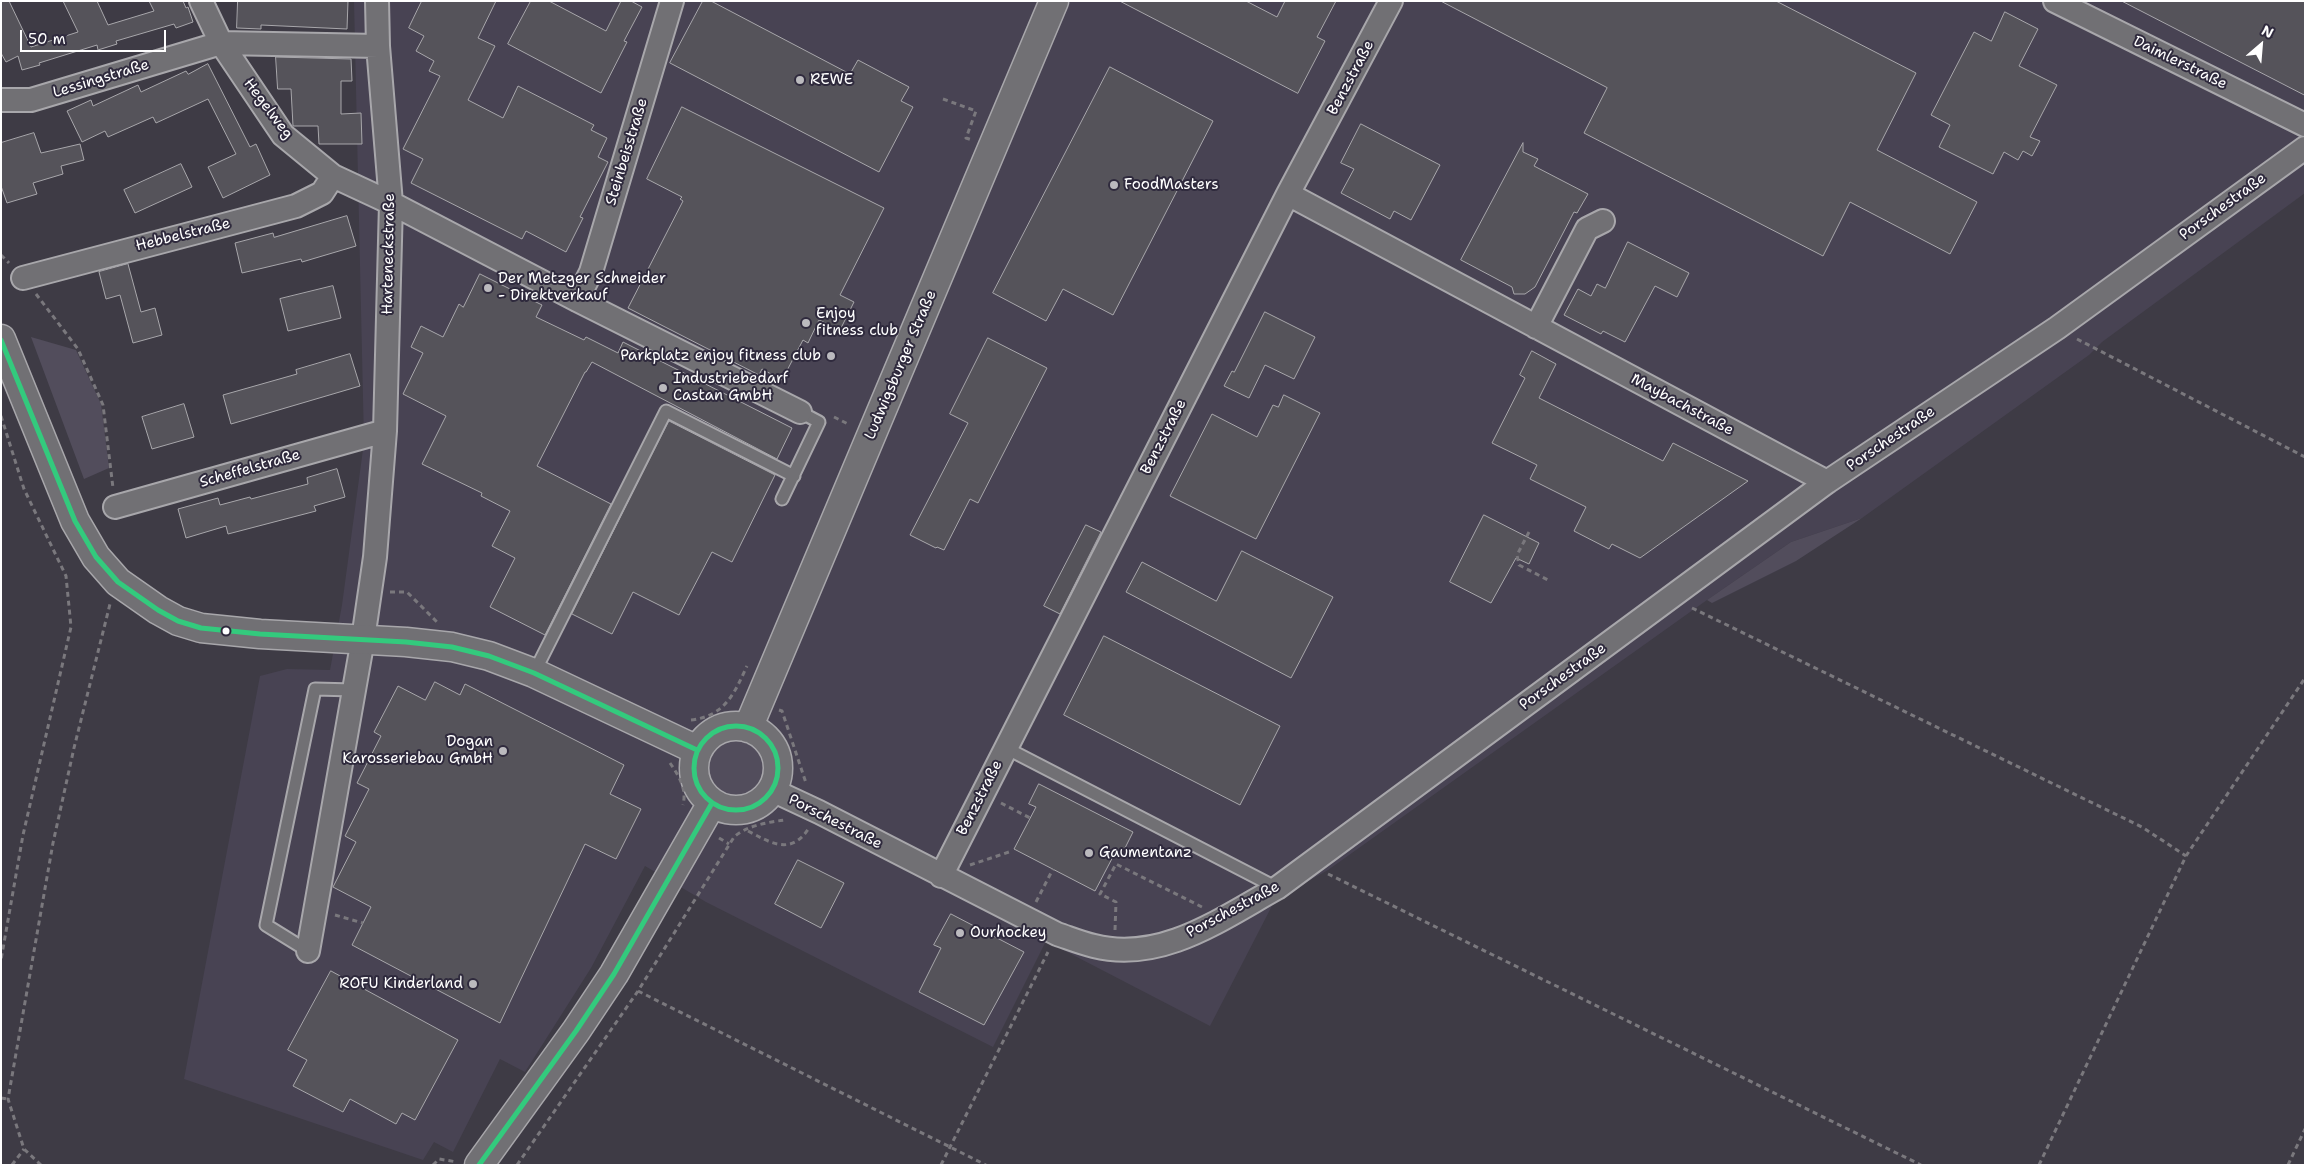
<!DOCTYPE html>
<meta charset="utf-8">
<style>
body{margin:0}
#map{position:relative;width:2306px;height:1166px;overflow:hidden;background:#3e3b45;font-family:"Shantell Sans",sans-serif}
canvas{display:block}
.frame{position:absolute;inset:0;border:2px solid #fff;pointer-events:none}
.north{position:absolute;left:2236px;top:20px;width:50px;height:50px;-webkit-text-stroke:4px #2f2a3d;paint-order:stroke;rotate:27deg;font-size:14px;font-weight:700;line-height:20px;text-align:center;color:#fff}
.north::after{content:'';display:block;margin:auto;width:18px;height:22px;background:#fff;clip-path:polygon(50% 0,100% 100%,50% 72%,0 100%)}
.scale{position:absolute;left:20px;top:30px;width:146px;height:22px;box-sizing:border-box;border:2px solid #fff;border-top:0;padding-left:6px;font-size:15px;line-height:18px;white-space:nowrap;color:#fff;-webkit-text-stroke:4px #2f2a3d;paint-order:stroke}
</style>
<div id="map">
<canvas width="2306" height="1166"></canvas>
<div class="frame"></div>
<div class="north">N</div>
<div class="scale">50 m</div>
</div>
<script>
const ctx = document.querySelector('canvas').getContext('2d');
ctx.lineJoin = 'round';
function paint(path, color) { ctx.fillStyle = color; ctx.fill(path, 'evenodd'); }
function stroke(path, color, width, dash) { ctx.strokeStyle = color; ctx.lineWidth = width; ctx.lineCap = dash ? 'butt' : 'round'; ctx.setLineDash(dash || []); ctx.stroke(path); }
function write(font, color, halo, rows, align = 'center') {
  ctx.font = font + ' "Shantell Sans",sans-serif'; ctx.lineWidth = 4; ctx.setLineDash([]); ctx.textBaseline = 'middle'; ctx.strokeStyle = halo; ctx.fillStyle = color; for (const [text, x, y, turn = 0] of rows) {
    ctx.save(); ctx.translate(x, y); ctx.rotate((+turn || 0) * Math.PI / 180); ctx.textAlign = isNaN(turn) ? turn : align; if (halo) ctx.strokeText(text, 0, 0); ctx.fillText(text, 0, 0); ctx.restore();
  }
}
const built = new Path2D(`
 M354 1H2305V193L2102 342 2089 355 1862 518 1791 542 1707 600 1328 870 1275 900 1210 1026 1046 941 993 1047 706 902 645 866 591 968 525 1072 500 1059 453 1152 434 1142 423 1160 184 1079 260 676 287 669 330 670 342 605 364 442Z`);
const green = new Path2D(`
 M31 337 76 350 101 404 109 468 84 479Z
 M1862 518 1796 561 1712 603 1707 600 1791 542Z
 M703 769a31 31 0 1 1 62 0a31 31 0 1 1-62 0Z`);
const building = new Path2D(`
 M1 1H9L31 47 78 32 63 1H97L108 25 154 11 149 1H183L186 8 188 7 193 22 176 28 174 24 116 41 117 44 98 50 97 45 39 63 40 65 22 70 18 56 6 62 1 53Z
 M238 1H348L347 29 261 25V29L237 28Z
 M422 1H496L478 38 495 46 468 100 503 118 518 86 594 125 591 130 607 138 598 157 608 162 580 217 583 218 566 252 526 231 522 239 411 183 423 159 403 149 440 76 429 71 434 61 416 51 424 36 409 28Z
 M531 1H549L606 31 621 1H631L642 7 624 41 627 42 601 93 508 44Z
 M703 1H711L850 74 858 60 909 87 901 101 913 107 879 172 670 63Z
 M1120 1H1246L1277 17 1285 1H1336L1317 37 1325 41 1298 93Z
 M1441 1H1776L1916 73 1877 150 1977 202 1950 254 1850 202 1823 256 1584 133 1607 88Z
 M2122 1H2305V95Z
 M2005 12 2038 29 2019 66 2057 85 2030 137 2040 141 2032 156 2023 151 2018 160 2004 152 1993 174 1939 147 1950 125 1931 115 1974 32 1991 41Z
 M276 57 351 59 352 81H341V114L361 113 362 144H319L318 126H293L291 89H278Z
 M208 64 250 147 256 144 270 175 223 198 208 167 236 154 208 99 156 123 153 117 108 137 105 131 82 142 67 111 91 100 93 106 138 85 141 92 186 71 188 74Z
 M1110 67 1213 121 1113 315 1063 289 1046 321 993 293Z
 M682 107 884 208 840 295 854 302 840 330 819 320 808 343 803 340 782 380 762 369 759 375 628 308 683 201 680 199 682 197 647 179Z
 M1361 124 1440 165 1411 220 1394 211 1390 219 1341 193 1354 169 1341 163Z
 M34 133 41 153 80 144 84 160 61 166 63 174 33 183 37 194 7 203 1 186V143Z
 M1523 143V152L1538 159 1534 166 1588 194 1577 213 1574 212 1535 287 1525 294H1514L1512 287 1461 260Z
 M181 164 192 187 135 213 124 190Z
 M347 216 356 246 302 262 301 259 242 273 235 243 273 233 274 237Z
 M1628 242 1689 273 1677 297 1655 286 1625 342 1603 331 1601 334 1564 315 1578 289 1591 296 1597 284 1605 288Z
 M128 264 141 312 155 308 162 335 133 343 120 295 106 299 99 272Z
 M480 274 542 305 536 317 584 340 586 337 618 353 623 342 792 428 777 459 592 362 586 372H585L537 466 611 504 545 635 490 607 515 558 492 546 510 511 481 496 482 493 422 464 446 416 403 394 423 353 411 347 421 326 443 337 459 304 463 307Z
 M333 286 341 318 288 331 280 299Z
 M1265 312 1315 337 1294 379 1265 365 1249 398 1224 386 1232 371 1234 372Z
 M988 338 1047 368 978 503 970 499 944 550 937 547 936 548 910 535 968 423 950 414Z
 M1532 351 1556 364 1539 398 1663 461 1673 443 1748 481 1640 558 1612 544 1609 549 1574 531 1586 507 1530 479 1537 465 1492 443 1525 378 1520 375Z
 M350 354 360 386 231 424 223 395 297 374 296 370Z
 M1284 395 1320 413 1256 539 1170 496 1212 414 1257 437 1273 405 1278 407Z
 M184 404 194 437 152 449 142 417Z
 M669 421 775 475 732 562 712 552 679 615 633 592 612 634 572 614Z
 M337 469 345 497 314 506 316 511 228 534 226 526 186 538 178 509 218 498 220 505 250 497 251 499 308 484 307 478Z
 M1484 515 1539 543 1529 564 1516 558 1491 603 1450 582Z
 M1086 525 1101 532 1060 614 1044 606Z
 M1242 551 1333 597 1291 678 1126 592 1142 562 1216 601Z
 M1104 636 1280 726 1240 805 1064 715Z
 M435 682 460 695 465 684 624 765 610 794 641 809 616 859 585 844 500 1023 352 945 371 907 333 887 356 842 345 836 369 789 357 783 381 736 374 732 398 686 425 700Z
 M1039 784 1133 832 1123 852 1117 849 1095 891 1014 849 1036 807 1029 804Z
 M798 860 844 883 821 928 775 904Z
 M951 914 1024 952 984 1025 919 992 941 948 934 945Z
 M331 971 458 1040 415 1120 402 1113 396 1124 350 1099 343 1112 293 1086 307 1060 288 1050Z`);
const path = new Path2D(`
 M943 99 976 111 966 138 972 140
 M1 255 9 263
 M36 294 78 349 103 405 113 488
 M2077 339 2305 457
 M1 416 24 489 66 576 71 627 23 835 1 960
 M834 417 850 425
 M1529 532 1517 555 1519 565 1548 580
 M390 592H407L437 622
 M1692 608 2142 827 2186 856
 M779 710 782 711 806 783
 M691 720C725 716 734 694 747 666
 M670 763C679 776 687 789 683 805
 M1001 803 1030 818
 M748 831C771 843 791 856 809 828
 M719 838 729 844
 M970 865 1012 851
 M1328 874 1921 1165
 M1036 902 1053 869
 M335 915 363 923
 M1115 930 1116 902 1100 894 1116 864 1202 907
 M638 991 986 1165
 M1 1098 8 1099
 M12 1165 24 1149
 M41 1165 24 1149 8 1099 53 843 74 748 110 604
 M433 1165 439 1159 457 1162
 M517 1165 638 991 734 837C746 826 768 822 785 820
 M941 1165 1048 952
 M2039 1165 2186 856 2305 678
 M2288 1165 2305 1129`);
const service = new Path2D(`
 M782 499 819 422 800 412
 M534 673 666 411 794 476
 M1006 748 1277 888
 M308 951 266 925 315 689 354 690`);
const minor = new Path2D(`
 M201 1 221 43 283 135 333 176 391 203 577 300 800 412
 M2055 1 2305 125
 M1 100H31L221 43 378 46
 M1288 194 1827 482
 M23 278 296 206 322 193 333 176
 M577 300 591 272 672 1
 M1536 327 1587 229 1603 221
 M115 507 385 431
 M772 790 819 812 1057 934C1069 938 1081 943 1094 946 1161 963 1221 919 1277 888L1827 482 2057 328 2305 148
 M941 876 1288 194 1391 1
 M308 951 363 639 375 557 385 431 391 203 378 46 377 1`);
const tertiary = new Path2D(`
 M1 339 75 521 96 557 118 582 158 610 178 621 201 628 260 634 406 642 452 647 489 656 534 673 697 750`);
const secondary = new Path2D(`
 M694 768a42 42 0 1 1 84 0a42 42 0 1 1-84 0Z
 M748 728 1054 1
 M479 1165 576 1031 614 974 712 803`);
const bus1 = new Path2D(`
 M1 340 75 521 96 557 118 582 158 610 178 621 201 628 260 634 406 642 452 647 489 656 534 673 697 750
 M694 768a42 42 0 1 1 84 0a42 42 0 1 1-84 0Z
 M479 1165 576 1031 614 974 712 803`);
const markers = [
 [800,80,5,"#bbbabe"],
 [1114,185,5,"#bbbabe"],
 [488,288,5,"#bbbabe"],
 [806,323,5,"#bbbabe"],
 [831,356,5,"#bbbabe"],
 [663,388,5,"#bbbabe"],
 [226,631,4.5,"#fff"],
 [503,751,5,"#bbbabe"],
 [1089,853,5,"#bbbabe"],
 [960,933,5,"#bbbabe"],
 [473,984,5,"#bbbabe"]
];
const streetNames = [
 ["Daimlerstraße",2180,63,26],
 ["Benzstraße",1351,78,-62],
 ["Lessingstraße",101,79,-17],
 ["Hegelweg",268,109,53],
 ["Steinbeisstraße",627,152,-73],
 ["Porschestraße",2223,207,-36],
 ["Hebbelstraße",183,235,-14],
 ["Harteneckstraße",389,254,-89],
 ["Ludwigsburger Straße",901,365,-67],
 ["Maybachstraße",1682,405,28],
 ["Benzstraße",1164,437,-63],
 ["Porschestraße",1891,439,-34],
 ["Scheffelstraße",250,469,-16],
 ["Porschestraße",1563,677,-36],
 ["Benzstraße",980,798,-63],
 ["Porschestraße",835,822,27],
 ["Porschestraße",1233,910,-28]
];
const poiNames = [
 ["REWE",810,80],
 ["FoodMasters",1124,185],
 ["Der Metzger Schneider",498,279],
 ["- Direktverkauf",498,296],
 ["Enjoy",816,314],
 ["fitness club",816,331],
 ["Parkplatz enjoy fitness club",821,356,"right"],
 ["Industriebedarf",673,379],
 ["Castan GmbH",673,396],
 ["Dogan",493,742,"right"],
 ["Karosseriebau GmbH",493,759,"right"],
 ["Gaumentanz",1099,853],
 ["Ourhockey",970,933],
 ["ROFU Kinderland",463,984,"right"]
];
paint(built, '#484353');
paint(green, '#524d5c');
paint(building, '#55535a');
stroke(building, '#a8a7ab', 1);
stroke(service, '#a8a7ab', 15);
stroke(minor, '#a8a7ab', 26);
stroke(tertiary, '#a8a7ab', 31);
stroke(secondary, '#a8a7ab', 31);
stroke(path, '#7a787d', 3, [5, 4]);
stroke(service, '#717074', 11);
stroke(minor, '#717074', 22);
stroke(tertiary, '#717074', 28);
stroke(secondary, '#717074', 28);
stroke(bus1, '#33ca7d', 5);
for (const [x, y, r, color] of markers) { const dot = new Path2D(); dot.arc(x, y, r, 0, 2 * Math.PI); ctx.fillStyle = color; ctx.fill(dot); stroke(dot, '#2f2a3d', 2); }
write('15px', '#fff', '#2f2a3d', streetNames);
write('15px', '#fff', '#2f2a3d', poiNames, 'left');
</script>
